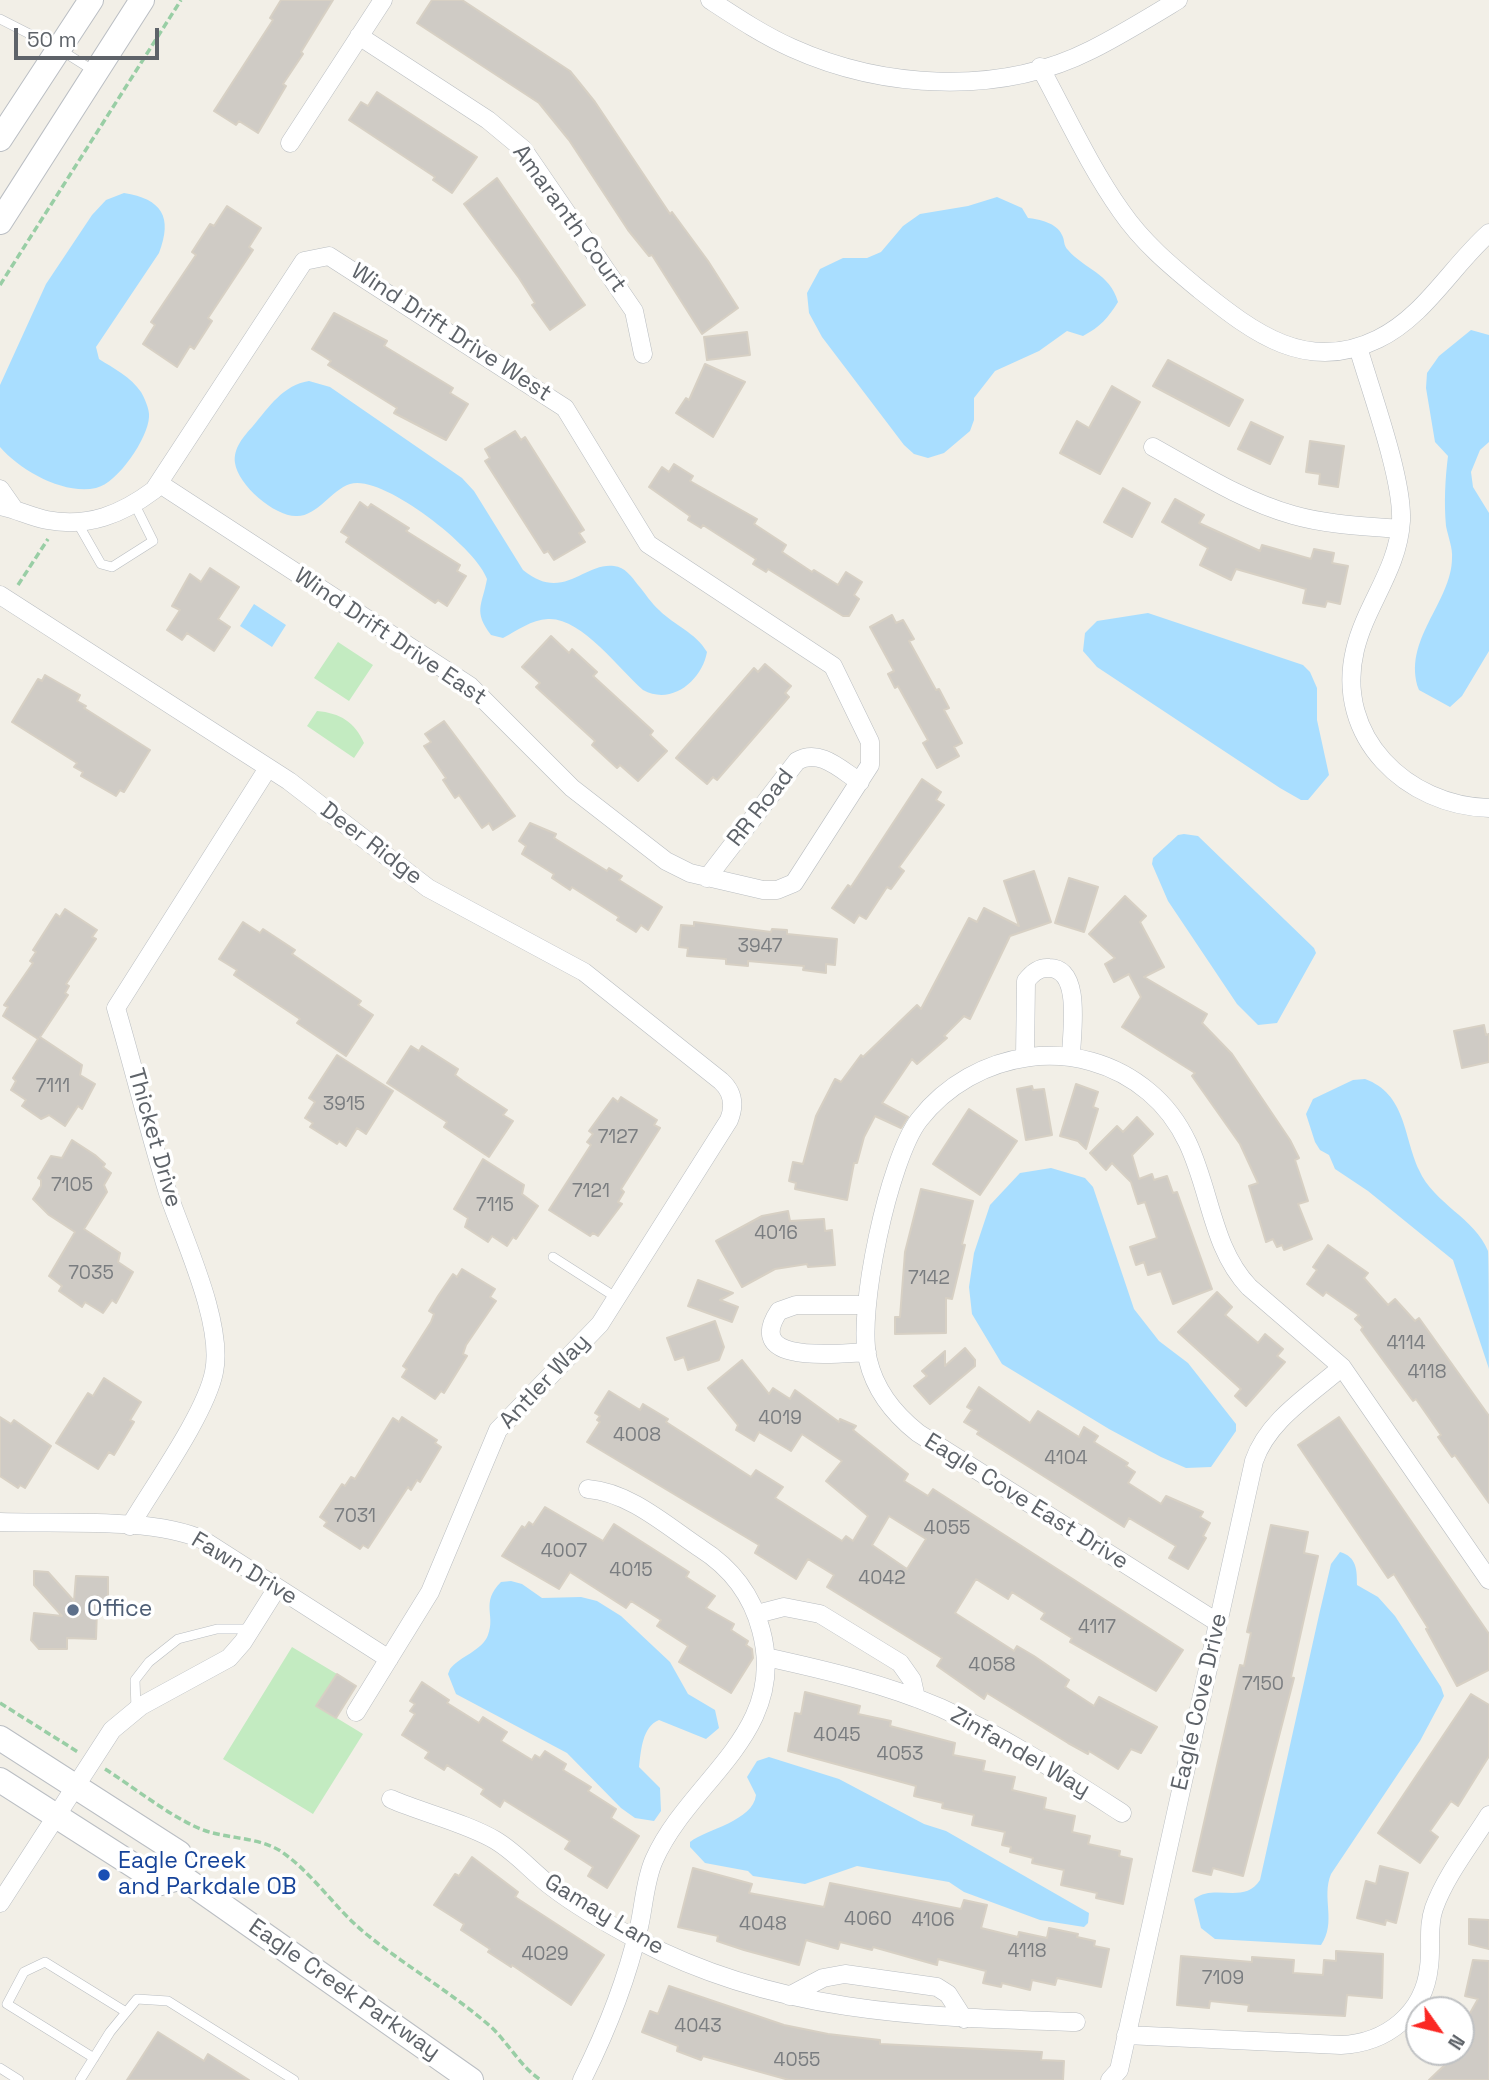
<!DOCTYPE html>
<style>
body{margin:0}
#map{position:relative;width:1489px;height:2080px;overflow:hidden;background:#f2efe7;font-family:"Space Grotesk",sans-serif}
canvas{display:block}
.north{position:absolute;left:1405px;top:1996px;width:70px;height:70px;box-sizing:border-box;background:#fff;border:2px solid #bfc1c3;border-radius:50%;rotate:124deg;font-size:19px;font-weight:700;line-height:28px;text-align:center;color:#5e6369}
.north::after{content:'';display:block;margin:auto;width:24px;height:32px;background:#fb2823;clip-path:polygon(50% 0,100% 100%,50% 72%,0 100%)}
.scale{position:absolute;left:14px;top:28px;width:145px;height:32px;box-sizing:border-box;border:4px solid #5e6369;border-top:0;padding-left:9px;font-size:21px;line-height:24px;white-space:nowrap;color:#5e6369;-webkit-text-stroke:5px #fff;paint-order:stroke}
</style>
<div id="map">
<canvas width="1489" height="2080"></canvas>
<div class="north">N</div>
<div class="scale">50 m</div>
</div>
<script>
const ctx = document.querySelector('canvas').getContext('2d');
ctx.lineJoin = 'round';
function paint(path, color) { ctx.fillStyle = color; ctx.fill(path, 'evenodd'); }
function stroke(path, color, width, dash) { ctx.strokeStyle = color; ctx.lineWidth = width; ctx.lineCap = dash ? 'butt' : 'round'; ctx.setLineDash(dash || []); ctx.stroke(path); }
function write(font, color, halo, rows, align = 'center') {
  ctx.font = font + ' "Space Grotesk",sans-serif'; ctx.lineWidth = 7; ctx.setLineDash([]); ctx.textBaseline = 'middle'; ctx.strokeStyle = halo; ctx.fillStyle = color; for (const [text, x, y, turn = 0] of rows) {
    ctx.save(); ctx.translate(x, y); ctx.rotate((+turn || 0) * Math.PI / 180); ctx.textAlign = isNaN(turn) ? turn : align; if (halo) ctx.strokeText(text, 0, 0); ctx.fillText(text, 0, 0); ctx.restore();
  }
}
const green = new Path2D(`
 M338 642 373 665 349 701 314 678Z
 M317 711C340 713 355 722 364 743L354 758 307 726Z
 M292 1647 337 1674 317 1706 363 1734 313 1814 223 1759Z`);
const water = new Path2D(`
 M124 193C162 199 173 217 159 253L96 347 99 359C113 368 131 377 141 392 144 397 150 410 149 417 148 438 118 483 96 488 64 495 21 471 0 447V385L46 284 92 215 106 200Z
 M997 197 1022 208 1028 218C1039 219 1057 223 1062 235 1065 240 1063 245 1068 250 1084 269 1110 273 1118 302 1108 318 1100 327 1083 336L1067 331 1039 351 995 371 974 398V420L970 431 944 453 928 458 914 454 904 445 822 337 809 313 807 293 820 269 843 258H867L881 252 903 226 920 214 968 206Z
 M1471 330 1489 335V442L1480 450 1471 472 1473 487 1489 513V651L1462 696 1450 707 1419 690C1401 641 1452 602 1452 558 1453 549 1448 536 1446 526 1444 503 1445 480 1448 456L1435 442 1426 388 1427 373 1439 356Z
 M309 381 330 387 462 478 474 491 523 570C563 603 584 562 614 566 625 567 632 577 638 585 645 593 651 603 659 610 675 626 695 632 707 652 702 680 672 706 643 690 619 669 581 617 548 619 531 620 518 630 503 638L491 635C473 611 482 606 487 579 478 549 382 473 350 484 331 490 317 517 296 516 274 516 238 485 235 463 233 448 244 436 253 426 269 407 283 385 309 381Z
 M254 604 286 625 272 647 240 626Z
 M1148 613 1303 665 1310 672 1317 688V720L1329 775 1308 800H1301L1280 788 1097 667 1083 651 1085 633 1097 621Z
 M1184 834 1198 836 1314 948 1316 953 1277 1023 1258 1025 1237 1004 1168 901 1152 864 1153 858 1178 835Z
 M1365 1079C1406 1094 1403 1135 1419 1170 1434 1204 1475 1218 1488 1251 1489 1265 1489 1348 1489 1369L1453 1260 1368 1191 1335 1169 1329 1155 1320 1150 1315 1142 1306 1114 1313 1099 1353 1080Z
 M1051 1168 1085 1178 1093 1187 1134 1309 1159 1341 1188 1363 1236 1424V1431L1211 1467 1186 1468 1161 1457 1109 1429 1002 1364 972 1314 969 1287 974 1253 990 1205 1020 1173Z
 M1340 1552C1357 1557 1357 1570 1357 1585L1378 1597 1395 1616 1441 1687 1444 1696 1420 1741 1331 1874C1321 1898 1337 1922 1321 1945L1215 1939 1201 1928 1194 1899C1215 1883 1244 1905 1260 1880L1319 1615 1331 1564Z
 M511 1581 522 1584 542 1598 581 1597 597 1601 621 1616 670 1662 688 1694 715 1710 719 1728 706 1739 659 1720C642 1727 641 1751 639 1767L660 1788 661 1811 654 1821 635 1818 621 1808 567 1753 456 1694 448 1674 450 1669C460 1656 482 1651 488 1635 496 1615 480 1603 501 1582Z
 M769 1757 839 1779 924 1824 946 1831 1089 1913 1088 1923 1084 1927 1040 1920 964 1892 949 1882 857 1866 805 1884 753 1876 748 1871 705 1863 690 1847V1842C707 1829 753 1821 756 1795L747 1777 757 1761Z`);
const building = new Path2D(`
 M281 0H333L301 52 303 54 283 84 286 86 258 133 239 121 236 125 214 111 273 20 270 18Z
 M432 0H462L570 71 595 102 670 214 672 212 708 261 738 308 702 334 652 255 649 256 628 230 569 140 539 103 417 23Z
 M377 92 477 157 452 193 433 180 435 177 349 120 361 102 368 106Z
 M497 178 585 305 550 330 532 305 535 303 519 278 464 204Z
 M227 206 261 228 249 247 253 250 208 318 212 321 194 349 190 346 177 367 143 344 155 325 151 322 196 255 192 252 210 224 214 226Z
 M334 313 387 341 384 346 453 388 450 393 468 404 446 440 394 413 397 408 328 365 331 361 312 349Z
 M747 332 750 355 707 360 704 337Z
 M1168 360 1243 400 1229 426 1153 386Z
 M705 364 745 382 713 437 676 413 686 398 689 400Z
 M1112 386 1140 402 1100 474 1060 453 1077 421 1089 428Z
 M1251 422 1283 437 1270 464 1238 449Z
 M515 431 521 440 525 437 584 530 579 533 585 542 554 560 548 551 544 553 485 461 490 458 485 449Z
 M1310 441 1344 446 1338 487 1319 484 1320 474 1306 472Z
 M674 464 693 476 690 481 757 519 754 524 786 545 782 552 812 572 814 570 838 585 846 572 862 582 854 595 859 599 849 616H843L768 569 766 572 753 564 756 559 703 525 701 528 688 520 690 516 649 487 662 467 669 472Z
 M1123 488 1150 503 1132 537 1104 522Z
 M1175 499 1204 515 1199 523 1260 551 1262 545 1311 559 1314 549 1334 553 1332 563 1348 566 1340 604 1327 601 1325 607 1303 603 1306 589 1236 569 1231 580 1200 565 1208 548 1162 522Z
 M360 502 368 508 371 504 409 528 406 531 460 565 457 571 466 576 447 606 438 600 435 603 346 542 349 537 341 532Z
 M210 568 239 587 218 619 230 627 214 651 187 633 182 640 167 630 180 610 172 606 190 574 201 582Z
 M892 615 896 623 903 620 914 639 909 641 936 690 939 689 949 708 944 710 962 743 954 747 959 756 937 768 923 743 928 740 898 686 895 688 888 674 894 671 870 627Z
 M551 636 569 653 572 649 597 672 593 676 653 731 650 735 667 751 638 781 620 765 617 768 592 745 595 741 536 687 540 683 522 667Z
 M765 664 791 686 785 693 789 697 717 780 713 777 707 784 676 758 754 668 758 672Z
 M45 675 80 695 77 701 86 706 84 708 150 750 124 792 120 790 116 796 81 776 83 772 74 767 77 763 12 722 38 679 42 681Z
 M444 721 515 816 493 830 489 823 482 828 459 795 455 798 443 780 446 778 424 746 431 742 425 734Z
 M922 779 941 792 936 800 944 805 899 867 904 871 891 889 887 887 866 919 859 915 854 923 832 908 848 885 851 887Z
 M530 823 556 834 554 838 607 871 609 868 622 876 619 880 662 907 648 930 641 925 636 932 617 920 619 917 572 887 570 890 552 878 554 874 522 854 526 846 519 841Z
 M1034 871 1051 922 1010 936 970 1019 964 1016 944 1036 947 1038 917 1064 912 1059 882 1103 908 1117 901 1128 875 1116 864 1137 857 1163H854L847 1200 795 1189 796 1183 789 1181 793 1162 803 1164 816 1116 835 1079 841 1082 861 1055 863 1057 917 1005 921 1009 969 918 977 922 984 908 1019 926 1004 881Z
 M1069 878 1098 887 1084 932 1055 923Z
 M1125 896 1146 916 1140 922 1164 967 1144 977 1207 1014 1202 1023 1232 1054 1290 1140 1299 1158 1295 1160 1308 1201 1298 1204 1312 1239 1284 1250 1282 1245 1277 1247 1273 1239 1266 1242 1249 1186 1258 1183 1240 1144 1192 1076 1195 1073 1122 1027 1141 997 1129 974 1114 982 1105 964 1115 958 1089 934Z
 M65 909 97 930 92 937 96 939 66 984 69 986 65 993 68 995 40 1037 82 1065 80 1075 95 1084 82 1109 78 1106 65 1126 49 1115 41 1119 22 1106 26 1100 11 1090 16 1081 13 1078 38 1039 3 1016 8 1007 4 1005 33 963 30 961 36 952 33 950 56 914 60 917Z
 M243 922 260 933 263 929 295 950 292 954 361 1001 358 1005 373 1015 346 1056 297 1023 300 1019 234 975 237 970 219 959Z
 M694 922 771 932 772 929 787 930V934L837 939 835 965 826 964V973L803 970 804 966 748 961V966L726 964V959L687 956 688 948 679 947 681 925 694 926Z
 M1484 1025 1486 1035 1489 1034V1062L1462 1068 1454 1031Z
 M411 1046 419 1051 422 1046 458 1069 455 1075 463 1081 507 1110 503 1115 513 1121 489 1157 444 1127 447 1122 387 1083Z
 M337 1055 393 1091 366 1134 357 1128 346 1146 339 1141 337 1144 310 1127 313 1123 305 1118 315 1102 309 1098Z
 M1076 1084 1098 1092 1093 1107 1098 1109 1086 1149 1078 1141 1060 1136Z
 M1032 1086 1033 1090 1044 1089 1052 1135 1026 1140 1017 1089Z
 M621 1097 657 1120 654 1125 660 1128 621 1189 624 1192 618 1202 622 1204 598 1236 593 1233 590 1236 549 1210 591 1145 587 1142 593 1134 589 1131 613 1098 618 1102Z
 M969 1109 1017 1141 980 1195 933 1164Z
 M1137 1117 1153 1134 1132 1155 1139 1179 1152 1174 1154 1180 1167 1176 1173 1193 1177 1192 1212 1289 1173 1304 1161 1271 1148 1275 1144 1262 1136 1265 1130 1247 1157 1238 1145 1202 1138 1204 1131 1182 1112 1163 1106 1170 1090 1153 1117 1126 1123 1132Z
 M72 1140 95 1155 105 1164 103 1167 111 1173 104 1185 107 1192 84 1229 120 1253 118 1262 133 1272 116 1303 112 1300 103 1313 85 1302 82 1307 59 1291 62 1286 49 1276 75 1232 49 1215 33 1199 41 1186V1180L38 1178 51 1156 62 1158Z
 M483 1159 524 1185 522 1194 538 1206 516 1239 513 1237 507 1246 492 1236 488 1242 465 1227 468 1218 454 1209Z
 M921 1189 973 1201 962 1244 965 1245 952 1299 946 1298V1333L895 1334V1317H900L905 1252Z
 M788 1211 790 1221 824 1219 825 1231 832 1230 835 1265 808 1267 807 1264 775 1269 742 1287 716 1241 762 1216Z
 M1328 1245 1368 1273 1364 1278 1388 1305 1395 1299 1415 1321 1419 1318 1489 1416V1503L1455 1455 1452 1457 1438 1437 1441 1435 1416 1399 1413 1401 1361 1330 1363 1327 1355 1319 1359 1315 1326 1292 1323 1296 1307 1284 1317 1270 1313 1267Z
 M462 1269 495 1289 490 1297 496 1301 466 1345 463 1354 467 1356 444 1393 441 1391 435 1399 402 1377 407 1369 403 1366 431 1322 434 1314 429 1311 438 1296 453 1274 457 1277Z
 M698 1280 733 1293 720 1300 738 1307 732 1322 688 1306Z
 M1217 1292 1232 1307 1225 1315 1258 1343 1265 1334 1283 1349 1277 1356 1285 1362 1246 1406 1235 1396 1241 1389 1178 1332Z
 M715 1321 724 1347 719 1360 688 1370 684 1357 675 1360 667 1338Z
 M965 1348 975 1360V1366L930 1404 914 1386 927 1376 922 1371 945 1351V1366Z
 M742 1360 769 1394 773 1388 790 1399 795 1390 839 1422 840 1419 856 1426 853 1430 908 1474 904 1481 928 1496 933 1489 1183 1650 1156 1691 1070 1642 1072 1638 1041 1619 1045 1613 1012 1592 1008 1599 976 1579 955 1613 1014 1651 1017 1646 1034 1656 1069 1680 1065 1687 1094 1706 1099 1697 1157 1727 1141 1753 1131 1749 1118 1769 1089 1751 1088 1754 1068 1743 987 1693 984 1699 937 1666 942 1658 827 1587 834 1575 808 1559 796 1579 755 1553 759 1545 587 1442 600 1422 597 1420 600 1416 595 1413 609 1391 640 1410 643 1404 668 1419 666 1422 751 1477 756 1470 783 1487 775 1498 842 1541 846 1536 853 1541 868 1516 826 1481 842 1461 802 1434 791 1451 759 1432 754 1441 736 1430 738 1425 708 1388ZM889 1516 926 1539 907 1569 872 1545Z
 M104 1378 141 1402 130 1420 134 1422 114 1455 109 1452 98 1469 56 1443 88 1393 93 1396Z
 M979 1387 1030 1423 1038 1411 1079 1437 1084 1427 1098 1436 1094 1442 1128 1463 1126 1466 1135 1472 1128 1483 1161 1504 1166 1496 1203 1512 1200 1517 1210 1523 1203 1536 1206 1538 1188 1569 1169 1558 1176 1546 1129 1518 1124 1527 977 1434 979 1431 964 1422 972 1410 967 1407Z
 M0 1417 11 1424 14 1420 51 1446 25 1488 20 1485 18 1488 0 1476Z
 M402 1417 437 1440 435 1443 441 1447 420 1482 417 1480 411 1490 408 1487 368 1548 363 1545 360 1549 324 1526 327 1522 320 1517 342 1484 345 1486 351 1477 355 1479 393 1418 399 1422Z
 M1339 1417 1489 1634V1670L1457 1686 1426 1629 1428 1628 1394 1574 1388 1578 1298 1445Z
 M545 1507 603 1541 614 1524 689 1572 686 1577 715 1596 706 1608 734 1624 731 1630 748 1641 746 1645 752 1649 753 1658 731 1693 679 1662 688 1646 657 1626 661 1620 631 1601 626 1608 570 1572 559 1589 502 1556 522 1526 525 1528 529 1522 533 1525Z
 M1271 1525 1308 1532 1304 1553 1318 1556 1291 1677 1294 1678 1243 1876 1213 1868 1211 1875 1193 1871 1240 1665 1244 1666 1251 1633 1247 1632Z
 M34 1571 48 1572 74 1601 76 1576 108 1577V1611L97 1610 96 1639 67 1638V1649H39L31 1640 34 1613 62 1616 34 1585Z
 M337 1674 356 1686 336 1718 316 1706Z
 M422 1682 449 1700 447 1703 479 1723 483 1717 507 1732 501 1741 532 1760 535 1755 540 1758 545 1751 566 1764 563 1770 591 1787 588 1791 616 1809 611 1818 639 1836 607 1888 588 1876 593 1867 565 1849 570 1841 504 1800 500 1807 481 1794 484 1789 447 1765 444 1770 425 1758 429 1752 402 1735 415 1714 410 1711 415 1704 410 1701Z
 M805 1692 860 1706 858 1714 891 1721 890 1726 955 1743 953 1755 985 1761 983 1771 1015 1777 1012 1790 1046 1798 1044 1809 1075 1816 1072 1832 1090 1836 1088 1844 1120 1851 1119 1856 1132 1859 1123 1904 1096 1898 1097 1893 1061 1885 1064 1870 1032 1863 1033 1858 1010 1852 1011 1847 1002 1845 1005 1832 972 1825 974 1815 942 1808 943 1803 914 1796 916 1786 788 1751 795 1713 801 1714Z
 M1471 1694 1489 1705V1756L1458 1806 1451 1801 1430 1831 1438 1837 1420 1863 1378 1833Z
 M472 1857 518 1892 515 1897 604 1955 571 2005 512 1965 511 1967 488 1952 490 1949 461 1930 464 1924 434 1905 455 1874 459 1876Z
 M1380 1866 1408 1873 1396 1923 1386 1920 1385 1925 1357 1918 1366 1881 1376 1884Z
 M693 1868 752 1884 749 1893 824 1907 830 1883 961 1909 964 1900 987 1905 981 1928 1018 1937 1019 1932 1047 1938 1049 1928 1078 1934 1077 1937 1095 1941 1094 1946 1109 1949 1101 1987 1057 1978 1055 1985 1032 1980 1030 1990 1002 1983 1001 1987 983 1983 986 1971 938 1959 937 1965 873 1947 872 1950 840 1942 838 1949 806 1940 799 1965 744 1950 717 1941 718 1936 678 1927Z
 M1469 1919 1489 1920V1949L1469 1944Z
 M1336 1951 1383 1954 1382 1998 1347 1995 1345 2016 1248 2011 1249 2005 1210 2001 1209 2008 1177 2005 1181 1956 1252 1962V1957L1294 1960 1293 1973 1323 1975 1324 1960 1336 1961Z
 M1473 1960 1489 1961V2080H1429L1474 2037 1461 2029 1478 1999 1465 1996Z
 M669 1986 784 2025 828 2034 880 2040V2044L1042 2052 1041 2060 1064 2061 1063 2080H789L703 2056 701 2060 677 2051 678 2046 642 2032 650 2011 658 2014Z
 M158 2032 204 2061 208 2054 249 2080H127Z`);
const path = new Path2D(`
 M0 285 181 0
 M18 585 48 539
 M0 1703 78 1752
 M105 1769C135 1788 164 1812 196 1827 223 1840 256 1835 282 1852 316 1876 337 1912 370 1937 409 1968 452 1993 490 2026 508 2042 521 2068 541 2080`);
const lane = new Path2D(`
 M0 19 59 49 94 71
 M77 522 101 564 112 567 153 541 135 505
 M553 1257 617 1298
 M136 1709 135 1680 149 1662 178 1639 217 1629H251
 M94 2058 7 2004 24 1972 45 1962 126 2012
 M0 2068 19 2080
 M80 2080 110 2032 137 1999 168 2001 294 2080`);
const street = new Path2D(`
 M710 0C736 17 763 35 792 48 883 89 1000 96 1091 50 1121 35 1150 17 1178 0
 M359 36 488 120 523 149 634 311 643 354
 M1040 67C1066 115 1090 167 1121 211 1143 243 1171 266 1200 290 1254 333 1307 374 1378 339 1424 317 1451 267 1489 233
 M290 143 383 0
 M1358 347C1371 392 1403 478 1401 521 1398 570 1366 604 1355 650 1334 737 1407 806 1489 808
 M1153 447C1198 472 1243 501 1293 515 1328 525 1364 526 1400 529
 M0 489 14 509
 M0 506C16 509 31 517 47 520 88 528 122 514 154 490L304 261 329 256 565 408 648 544 833 666 870 742V765L794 883 777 890H763L690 873 666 861 572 788 470 686 160 484
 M0 595 289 781 428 888 584 972 721 1081C733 1092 735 1105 729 1120L600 1324 498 1430 430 1592 356 1712
 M707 878 797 761C820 748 841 770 860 782
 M1025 1057 1026 981C1032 973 1039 967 1049 968 1083 968 1071 1035 1071 1057
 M865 1305H796L779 1311C742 1366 840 1353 867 1352
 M0 1522C57 1524 154 1517 203 1540L389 1659
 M130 1526C153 1487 206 1413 214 1372 224 1324 184 1240 168 1193 149 1132 134 1069 116 1008L268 768
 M757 1614 784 1607 820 1614 900 1663 912 1680 916 1698
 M1217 1622 918 1433C894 1414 875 1390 868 1360 856 1313 889 1159 919 1120 974 1049 1079 1033 1149 1092 1215 1147 1198 1233 1249 1287L1342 1367 1489 1580
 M766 1657C825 1670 885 1684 941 1708 1005 1737 1063 1775 1122 1813
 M391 1799C423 1813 466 1823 495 1840 517 1853 532 1872 552 1887 578 1907 608 1924 638 1940 779 2014 921 2017 1076 2022
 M0 1903 112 1730 141 1706 229 1658 243 1642 277 1588
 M789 1996 823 1978 845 1974 937 1987 948 1994 964 2019
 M1126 2035 1341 2045C1386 2043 1424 2014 1429 1967 1432 1946 1427 1928 1434 1908 1446 1875 1471 1844 1489 1815
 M582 2080C606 2032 627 1979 639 1927 644 1905 645 1880 654 1860 690 1779 789 1733 761 1630 752 1595 730 1567 700 1548 667 1526 629 1492 588 1489
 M1110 2080 1119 2070 1254 1461C1268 1420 1310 1395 1342 1367`);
const secondary = new Path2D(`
 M0 139 91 0
 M0 222 142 0
 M0 1738 179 1853 182 1877
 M0 1780 161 1883 182 1877 471 2080`);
const markers = [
 [73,1610,7,"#5c6f8a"],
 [104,1875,7,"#1a4fb4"]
];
const numberNames = [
 ["3947",760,947],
 ["7111",53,1087],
 ["3915",344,1105],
 ["7127",618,1138],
 ["7105",72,1186],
 ["7121",591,1192],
 ["7115",495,1206],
 ["4016",776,1234],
 ["7035",91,1274],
 ["7142",929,1279],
 ["4114",1406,1344],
 ["4118",1427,1373],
 ["4019",780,1419],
 ["4008",637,1436],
 ["4104",1066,1459],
 ["7031",355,1517],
 ["4055",947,1529],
 ["4007",564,1552],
 ["4015",631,1571],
 ["4042",882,1579],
 ["4117",1097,1628],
 ["4058",992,1666],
 ["7150",1263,1685],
 ["4045",837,1736],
 ["4053",900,1755],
 ["4060",868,1920],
 ["4106",933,1921],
 ["4048",763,1925],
 ["4118",1027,1952],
 ["4029",545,1955],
 ["7109",1223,1979],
 ["4043",698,2027],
 ["4055",797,2061]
];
const streetNames = [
 ["Amaranth Court",569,219,54],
 ["Wind Drift Drive West",451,333,33],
 ["Wind Drift Drive East",390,637,34],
 ["RR Road",761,808,-52],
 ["Deer Ridge",371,844,37],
 ["Thicket Drive",154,1138,74],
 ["Antler Way",545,1382,-47],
 ["Eagle Cove East Drive",1026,1502,32],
 ["Fawn Drive",244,1569,31],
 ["Eagle Cove Drive",1200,1702,-77],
 ["Zinfandel Way",1020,1753,30],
 ["Gamay Lane",604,1915,31],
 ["Eagle Creek Parkway",344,1990,35]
];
const serviceNames = [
 ["Office",87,1610]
];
const transitNames = [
 ["Eagle Creek",118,1862],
 ["and Parkdale OB",118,1888]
];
paint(green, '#c3ebc1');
paint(water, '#a9deff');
paint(building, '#cfcbc5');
stroke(building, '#d7d0c4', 2);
stroke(lane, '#b9bdc1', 10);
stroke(street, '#b9bdc1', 19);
stroke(secondary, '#babec3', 26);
stroke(path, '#99cea5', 3.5, [7, 3.5]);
stroke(lane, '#fff', 9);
stroke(street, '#fff', 18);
stroke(secondary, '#fff', 24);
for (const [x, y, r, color] of markers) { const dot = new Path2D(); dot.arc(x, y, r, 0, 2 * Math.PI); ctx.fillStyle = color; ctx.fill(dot); stroke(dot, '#fff', 2.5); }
write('19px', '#7a7d80', null, numberNames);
write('23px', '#5e6369', '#fff', streetNames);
write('23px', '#4e5e75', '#fff', serviceNames, 'left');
write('23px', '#164399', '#fff', transitNames, 'left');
</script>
